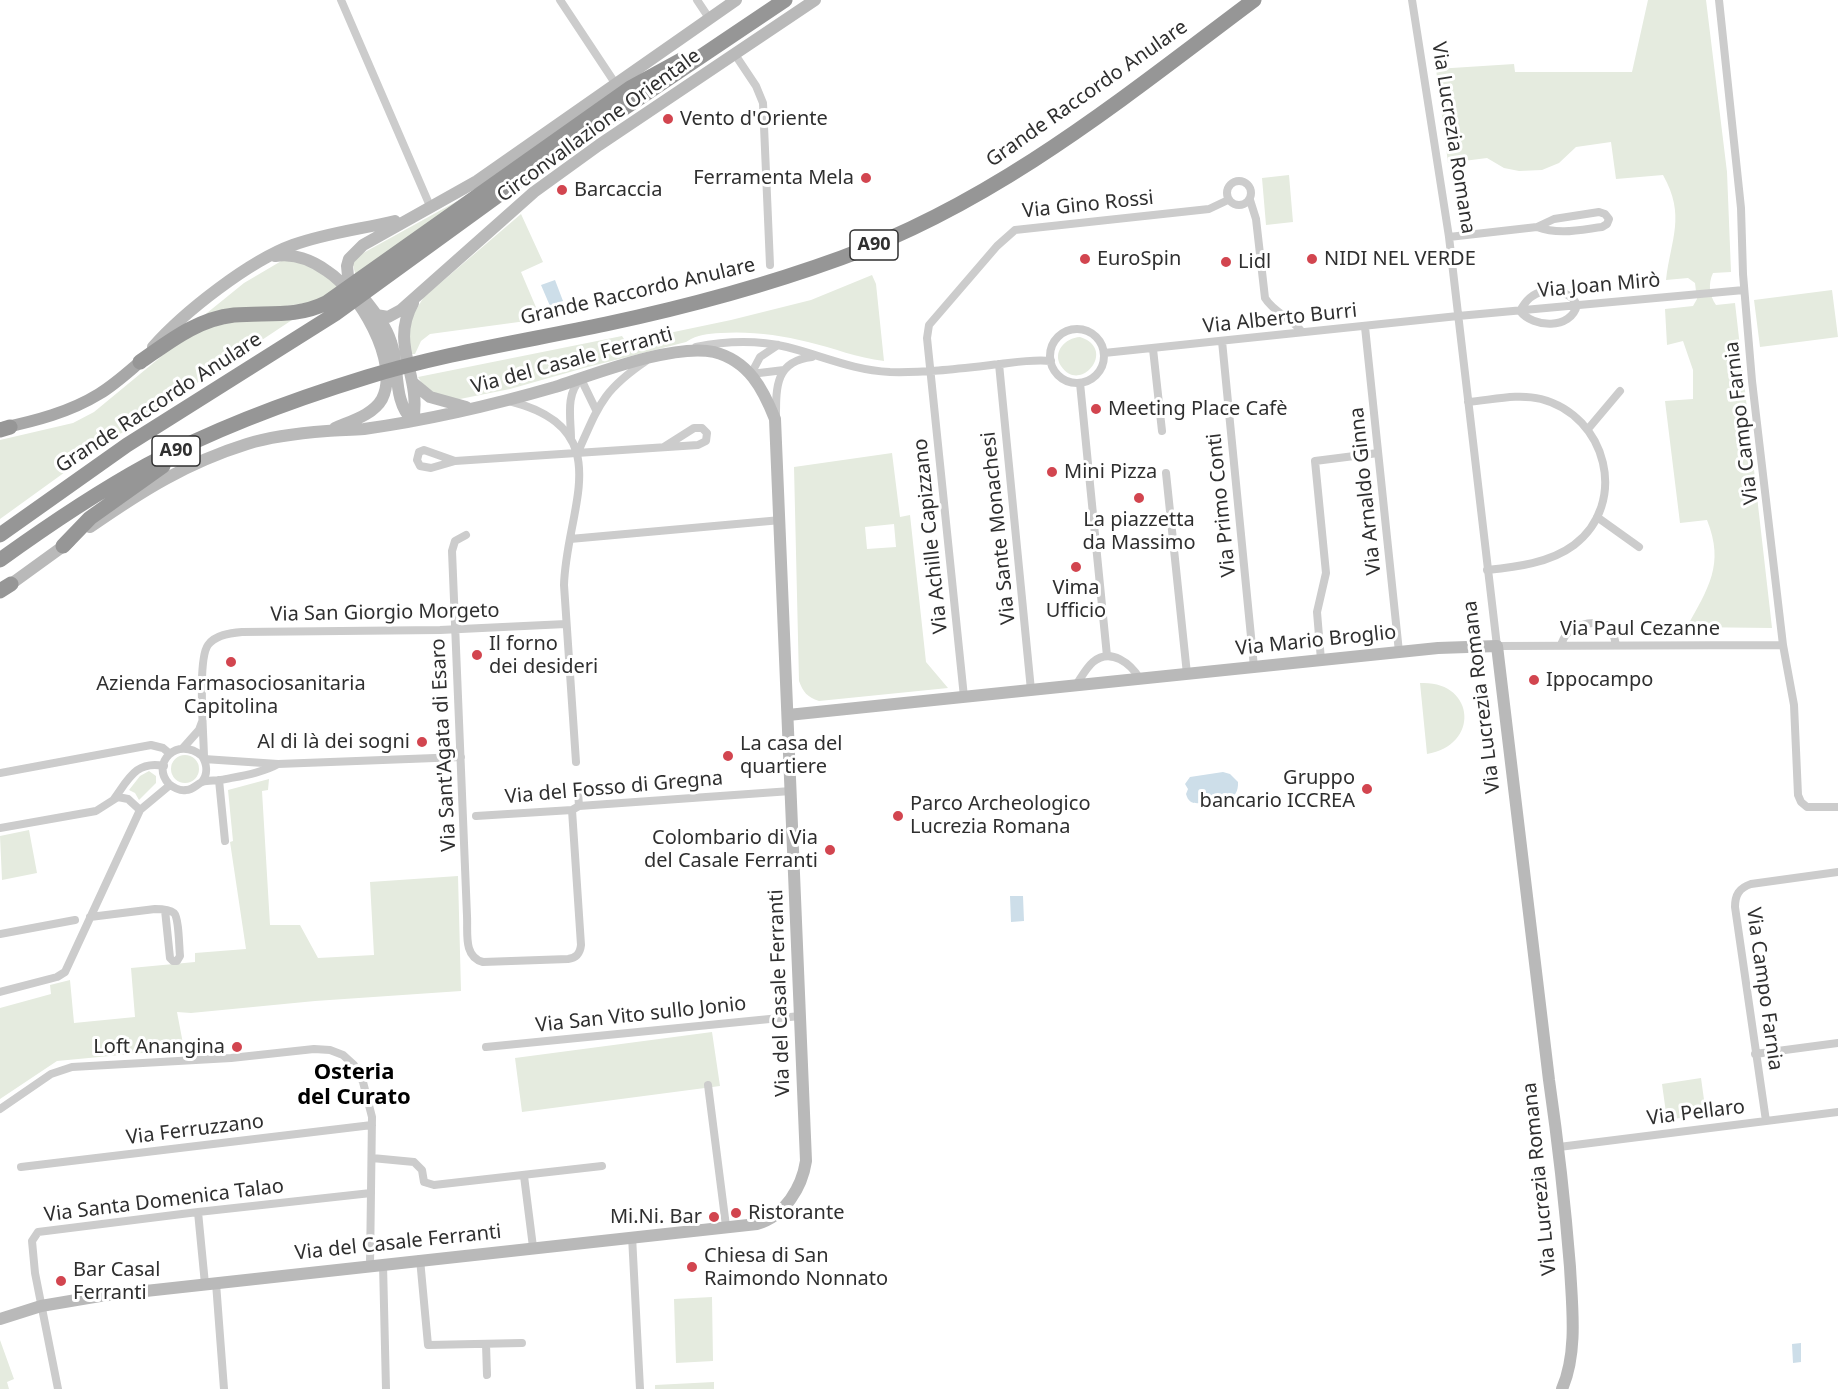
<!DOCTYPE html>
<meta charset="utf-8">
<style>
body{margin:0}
canvas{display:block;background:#fff}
</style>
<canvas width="1838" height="1389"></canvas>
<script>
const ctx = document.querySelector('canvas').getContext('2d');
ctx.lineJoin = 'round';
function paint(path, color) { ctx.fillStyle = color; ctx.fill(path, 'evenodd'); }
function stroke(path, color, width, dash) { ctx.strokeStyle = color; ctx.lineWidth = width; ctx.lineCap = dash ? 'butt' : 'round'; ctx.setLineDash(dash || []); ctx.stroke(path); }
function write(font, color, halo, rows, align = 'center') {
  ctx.font = font + ' "Noto Sans",sans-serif'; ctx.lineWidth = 6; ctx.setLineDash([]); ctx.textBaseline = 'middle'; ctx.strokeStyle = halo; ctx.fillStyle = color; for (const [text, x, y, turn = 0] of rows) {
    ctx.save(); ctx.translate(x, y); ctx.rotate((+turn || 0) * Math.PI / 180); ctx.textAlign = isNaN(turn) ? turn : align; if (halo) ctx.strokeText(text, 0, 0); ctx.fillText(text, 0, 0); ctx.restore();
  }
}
const green = new Path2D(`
 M1648 0H1706L1727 172 1731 272 1713 273C1708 284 1709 295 1716 305L1735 303 1772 628 1687 627C1708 588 1725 565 1707 520L1680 523 1665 401 1693 399V370L1683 341 1667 345 1665 309 1693 306 1697 299 1695 283 1688 278 1666 280C1671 238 1686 216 1663 175L1616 179 1611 142 1576 147 1559 163 1542 170 1519 171 1504 168 1487 158 1448 163 1436 69 1514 64 1515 72H1632Z
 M1289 175 1293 222 1266 225 1262 178Z
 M461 199 356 277 353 265 356 257Z
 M521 214 543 262 521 272 541 319 430 334 421 341 415 354H411C408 326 408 321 424 297Z
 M283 260 306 264 341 286 315 302 202 317 244 283Z
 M872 275 876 284 884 361C857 358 834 348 808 342 780 335 750 331 721 333 706 334 699 334 686 342L584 368 510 389 455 400 426 390 418 377 622 336 626 342 731 320 811 300Z
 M1832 290 1838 337 1760 347 1754 300Z
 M292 320 90 454 0 519V440L73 423 94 412 180 341 199 330 238 321Z
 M1080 337C1118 349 1080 395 1061 366 1052 352 1065 338 1080 337Z
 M892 453 900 517 910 515 926 662 948 688 819 701C807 697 803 692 799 681L794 467ZM894 524 896 547 867 549 865 527Z
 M1420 683C1475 680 1481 745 1427 754Z
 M171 769a14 14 0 1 1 28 0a14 14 0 1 1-28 0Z
 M149 771 156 776V783L139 800 135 793 129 790 140 776Z
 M269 779 268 790 262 791 270 925H300L318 958 374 955 370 882 458 876 461 991 315 1001 191 1013 177 1012 184 1049 57 1061 0 1099V1008L51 994 50 985 70 980 74 1023 135 1017 131 968 195 962V953L246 949 230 842 233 841 228 790Z
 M29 830 37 873 2 880 0 836Z
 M712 1032 720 1086 522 1112 515 1058Z
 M1701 1078 1706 1114 1667 1120 1662 1084Z
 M712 1297 713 1361 676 1363 674 1299Z
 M0 1340 14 1379 7 1382 9 1389H0Z
 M714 1382V1389H655V1385Z`);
const water = new Path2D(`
 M555 280 563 301 550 306 541 285Z
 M1223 772 1230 774 1238 782C1239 802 1221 801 1206 802 1202 803 1195 804 1191 802 1188 800 1187 797 1186 794L1188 789 1185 784 1190 777Z
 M1010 896H1023L1024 921 1011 922Z
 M1801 1343V1362L1793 1363 1792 1344Z`);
const street = new Path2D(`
 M341 0 430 206
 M560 0 615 83
 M697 0 709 18
 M1412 0 1449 237 1497 646 1783 645
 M1719 0 1741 208 1743 274 1752 381 1783 645 1794 705 1798 795 1801 802 1807 807H1838
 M734 53 756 86 763 103 770 265
 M1227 193a12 12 0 1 1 24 0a12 12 0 1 1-24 0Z
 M1250 200 1256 219 1265 298C1274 313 1292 318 1302 332
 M1449 237 1537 227 1554 219 1599 212 1605 214 1609 219 1607 224 1602 227C1579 230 1559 235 1537 227
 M1544 291C1558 290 1571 292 1577 305 1571 330 1533 328 1520 311 1526 300 1532 294 1544 291Z
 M1365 327 1399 652
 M1050 356a27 27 0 1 1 54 0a27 27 0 1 1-54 0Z
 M1222 341 1254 667
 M696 347C726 341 757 340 787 347 823 356 852 370 890 372 926 373 964 368 1000 364 1017 362 1034 359 1051 361
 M1153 349 1162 431
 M1104 353 1458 316 1744 290
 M999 364 1031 690
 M751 374 760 357 778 345
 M751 374 784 370
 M1080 383 1107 656
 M509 401C621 429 566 508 564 585L576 762
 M1468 402C1492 400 1518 393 1541 399 1607 416 1629 503 1574 545 1550 563 1516 567 1487 570
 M776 416C776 386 776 361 812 357
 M1588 429 1620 391
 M571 439C571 419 565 394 581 379L596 410
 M578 452C599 405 602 391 646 361
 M455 461 424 450 419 452 417 460 420 466 431 468 455 461 698 445 706 441 707 433 702 428H694L664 447
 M1166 473 1187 674
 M1597 517 1639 547
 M466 535 455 541 452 551 467 916C468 932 463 957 483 962L568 959C576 958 580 954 581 945L572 810
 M570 539 781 520
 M1561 646C1565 625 1595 617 1612 628L1616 645
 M1321 660 1317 612 1326 573 1315 461 1378 453
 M1076 685C1081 678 1086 668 1093 662 1111 647 1131 664 1140 679
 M964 697 927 338 929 325 997 246 1015 230 1209 209 1228 200
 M183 748 199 730 202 722
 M204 759C204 737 197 660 208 645 215 635 230 633 242 632L440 630 566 624
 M204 759 278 764
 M0 773 151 745 163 748 169 753
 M219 780 225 841
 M202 782C208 774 207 764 202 756 177 735 150 764 169 784 174 788 180 791 186 790 193 790 196 785 202 782 207 780 215 781 221 780 240 776 262 773 278 764L461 757
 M578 792 579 806
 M114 799C128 780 136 760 164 766
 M476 816 572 810 579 806 791 791
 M0 828 96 811 118 797 128 799 140 810
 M90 917 155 909C161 909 169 909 174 913 179 918 179 947 180 956L177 961H173L170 958 165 910
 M0 934 75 920
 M0 992 57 977 65 972 140 810 170 785
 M486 1047 800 1016
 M1755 1054 1838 1043
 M708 1085 726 1226
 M0 1109 51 1074 72 1067 231 1058 314 1049 330 1050 343 1055 354 1065 363 1082 372 1117 370 1265
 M1766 1121 1735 907C1735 895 1739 888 1751 884L1838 872
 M1559 1147 1838 1112
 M372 1158 414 1162 422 1170 424 1182 434 1185 602 1166
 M21 1167 372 1125
 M524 1176 533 1247
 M198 1212 205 1284
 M632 1236 640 1389
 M420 1259 428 1345 522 1343
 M383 1264 386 1389
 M216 1283 224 1389
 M486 1344 487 1375
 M58 1389 35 1273 32 1241 38 1232 198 1212 371 1193`);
const secondary = new Path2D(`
 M275 256C293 253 312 260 327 271 358 291 401 362 382 399 373 415 351 421 335 428
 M376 315 388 317 401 310 534 192 599 145 815 0
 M153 347C184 312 249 261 293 245 326 233 362 229 395 221
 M413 383 430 397 466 407
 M413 421C392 401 400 367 391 342 383 317 361 298 348 276L347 266 349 259 363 245 477 181 736 0
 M413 421C422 375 389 346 413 303
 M11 584 69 542
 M788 715 1438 648 1497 646 1549 1080C1558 1142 1565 1204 1570 1267 1572 1306 1578 1352 1562 1389
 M0 1319 41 1306 100 1296 757 1224C785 1216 802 1187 806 1161L775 419C763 389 749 361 714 352 674 343 595 374 555 387 493 405 428 420 364 429 352 430 339 430 327 431 301 433 272 436 247 444 186 463 142 491 90 527`);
const primary = new Path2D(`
 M2 428C35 421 70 412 99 394 114 385 127 373 140 362`);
const highway = new Path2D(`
 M140 362C169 342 197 319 234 315 265 312 296 318 326 303L630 88 681 60
 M0 430 10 427
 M0 535 127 445 335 314 547 160 785 0
 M63 546 90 518 163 466
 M0 560C47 526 96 493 147 465 216 428 292 400 367 377 445 353 526 341 606 324 686 307 764 286 841 258 998 201 1123 98 1254 0
 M0 591 11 584`);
const markers = [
 [668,119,6,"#d2454f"],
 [866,178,6,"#d2454f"],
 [562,190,6,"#d2454f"],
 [1085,259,6,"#d2454f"],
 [1312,259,6,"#d2454f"],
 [1226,262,6,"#d2454f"],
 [1096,409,6,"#d2454f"],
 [1052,472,6,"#d2454f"],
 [1139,498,6,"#d2454f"],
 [1076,567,6,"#d2454f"],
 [477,655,6,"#d2454f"],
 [231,662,6,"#d2454f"],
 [1534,680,6,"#d2454f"],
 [422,742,6,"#d2454f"],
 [728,756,6,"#d2454f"],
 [1367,789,6,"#d2454f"],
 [898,816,6,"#d2454f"],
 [830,850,6,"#d2454f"],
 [237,1047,6,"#d2454f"],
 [736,1213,6,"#d2454f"],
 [714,1217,6,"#d2454f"],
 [692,1267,6,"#d2454f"],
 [61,1281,6,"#d2454f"]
];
const shields = [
 [874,245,48],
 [176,451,48]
];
const shieldNames = [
 ["A90",874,245],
 ["A90",176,451]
];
const streetNames = [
 ["Grande Raccordo Anulare",1087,94,-35],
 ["Circonvallazione Orientale",599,126,-36],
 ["Via Lucrezia Romana",1453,138,81],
 ["Via Gino Rossi",1088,205,-6],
 ["Via Joan Mirò",1599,286,-5],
 ["Grande Raccordo Anulare",638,292,-13],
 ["Via Alberto Burri",1280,319,-6],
 ["Via del Casale Ferranti",572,361,-15],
 ["Grande Raccordo Anulare",159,403,-33],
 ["Via Campo Farnia",1742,423,-97],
 ["Via Arnaldo Ginna",1366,491,-96],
 ["Via Primo Conti",1222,505,-96],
 ["Via Sante Monachesi",999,528,-96],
 ["Via Achille Capizzano",931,536,-96],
 ["Via San Giorgio Morgeto",385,613,-1],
 ["Via Paul Cezanne",1640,629],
 ["Via Mario Broglio",1316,641,-6],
 ["Via Lucrezia Romana",1482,697,-97],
 ["Via Sant'Agata di Esaro",444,745,-93],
 ["Via del Fosso di Gregna",614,788,-5],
 ["Via Campo Farnia",1764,989,82],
 ["Via del Casale Ferranti",780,993,-92],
 ["Via San Vito sullo Jonio",641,1015,-6],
 ["Via Pellaro",1696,1113,-7],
 ["Via Ferruzzano",195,1130,-7],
 ["Via Lucrezia Romana",1540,1179,-96],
 ["Via Santa Domenica Talao",164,1201,-7],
 ["Via del Casale Ferranti",398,1243,-6]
];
const poiNames = [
 ["Vento d'Oriente",680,119],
 ["Ferramenta Mela",854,178,"right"],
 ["Barcaccia",574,190],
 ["EuroSpin",1097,259],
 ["NIDI NEL VERDE",1324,259],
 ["Lidl",1238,262],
 ["Meeting Place Cafè",1108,409],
 ["Mini Pizza",1064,472],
 ["La piazzetta",1139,520,"center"],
 ["da Massimo",1139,543,"center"],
 ["Vima",1076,588,"center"],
 ["Ufficio",1076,611,"center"],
 ["Il forno",489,644],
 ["dei desideri",489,667],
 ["Ippocampo",1546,680],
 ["Azienda Farmasociosanitaria",231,684,"center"],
 ["Capitolina",231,707,"center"],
 ["Al di là dei sogni",410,742,"right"],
 ["La casa del",740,744],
 ["quartiere",740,767],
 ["Gruppo",1355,778,"right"],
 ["bancario ICCREA",1355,801,"right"],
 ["Parco Archeologico",910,804],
 ["Lucrezia Romana",910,827],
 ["Colombario di Via",818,838,"right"],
 ["del Casale Ferranti",818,861,"right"],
 ["Loft Anangina",225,1047,"right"],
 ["Ristorante",748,1213],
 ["Mi.Ni. Bar",702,1217,"right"],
 ["Chiesa di San",704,1256],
 ["Raimondo Nonnato",704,1279],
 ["Bar Casal",73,1270],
 ["Ferranti",73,1293]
];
const quarterNames = [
 ["Osteria",354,1073],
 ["del Curato",354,1098]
];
paint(green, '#e5ebdf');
paint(water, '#cddee9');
stroke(street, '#ccc', 8);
stroke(secondary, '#b9b9b9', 12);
stroke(primary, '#a7a7a7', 12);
stroke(highway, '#969696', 15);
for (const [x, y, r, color] of markers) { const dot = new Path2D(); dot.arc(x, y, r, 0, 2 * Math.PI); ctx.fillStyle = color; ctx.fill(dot); stroke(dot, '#fff', 2); }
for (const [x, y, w] of shields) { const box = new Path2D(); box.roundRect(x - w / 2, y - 15, w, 30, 4.5); ctx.fillStyle = '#fff'; ctx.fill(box); stroke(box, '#2f2f2f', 1.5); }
write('bold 18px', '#2f2f2f', null, shieldNames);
write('20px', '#2f2f2f', '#fff', streetNames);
write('20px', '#2f2f2f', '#fff', poiNames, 'left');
write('bold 22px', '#000', '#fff', quarterNames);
</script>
